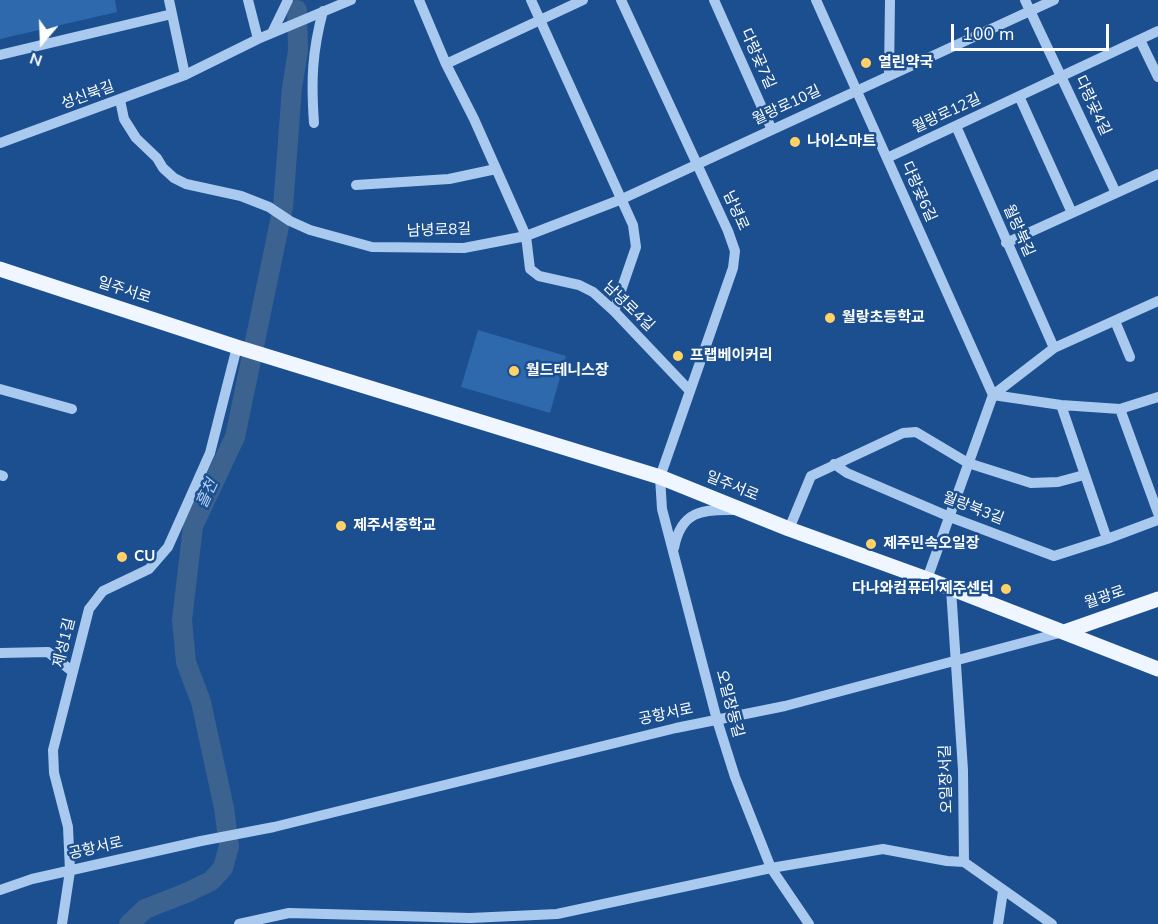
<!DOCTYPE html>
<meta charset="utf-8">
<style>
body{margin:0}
#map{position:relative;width:1158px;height:924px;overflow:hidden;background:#1b4f8f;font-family:"Nunito Sans",sans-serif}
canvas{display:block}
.north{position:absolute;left:12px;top:12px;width:60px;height:60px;-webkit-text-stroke:4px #1b4f8f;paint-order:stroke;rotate:199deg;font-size:16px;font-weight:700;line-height:24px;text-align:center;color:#fff}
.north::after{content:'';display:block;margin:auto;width:21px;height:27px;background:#fff;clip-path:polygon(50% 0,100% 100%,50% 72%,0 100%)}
.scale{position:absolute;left:951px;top:24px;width:158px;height:27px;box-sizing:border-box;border:3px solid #fff;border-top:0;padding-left:8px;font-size:18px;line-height:21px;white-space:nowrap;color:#fff;-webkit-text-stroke:4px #1b4f8f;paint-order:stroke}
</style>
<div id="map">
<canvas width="1158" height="924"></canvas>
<div class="north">N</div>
<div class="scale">100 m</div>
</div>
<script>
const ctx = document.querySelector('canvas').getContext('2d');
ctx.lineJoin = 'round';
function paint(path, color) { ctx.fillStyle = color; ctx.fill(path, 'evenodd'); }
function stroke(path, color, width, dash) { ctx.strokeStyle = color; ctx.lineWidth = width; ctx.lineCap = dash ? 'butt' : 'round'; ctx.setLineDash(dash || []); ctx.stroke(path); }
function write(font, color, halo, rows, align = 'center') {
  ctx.font = font + ' "Nunito Sans","Noto Sans KR",sans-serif'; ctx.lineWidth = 5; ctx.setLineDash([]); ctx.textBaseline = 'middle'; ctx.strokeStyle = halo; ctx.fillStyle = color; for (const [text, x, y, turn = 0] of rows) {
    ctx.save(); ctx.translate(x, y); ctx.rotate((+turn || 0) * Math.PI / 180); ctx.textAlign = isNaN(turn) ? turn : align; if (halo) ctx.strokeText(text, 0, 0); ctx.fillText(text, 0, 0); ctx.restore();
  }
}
const green = new Path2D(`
 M0 0H115L117 12 0 39Z
 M478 330 566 356 550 413 461 387Z`);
const river = new Path2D(`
 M129 924 145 909 186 893 211 881 223 868 229 846 224 808 201 702 186 662 182 620 193 526 235 437 283 207 292 88 298 50 297 10`);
const minor = new Path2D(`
 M169 0 185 75
 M248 0 258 39
 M419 0 446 64 474 119 526 236 530 269 539 276 579 285 593 292 614 311 689 390
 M531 0 633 225 636 247 614 311
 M621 0 728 231 735 251 733 268 660 477 662 509 717 720 735 777 771 868 809 924
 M714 0 772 130
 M816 0 993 395 1061 405 1120 409 1158 397
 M1025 0 1116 193
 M272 33 288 0
 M1140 40 1158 77
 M0 55 172 14
 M446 64 583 0
 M889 76 890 0
 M1019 96 1072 213
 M120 100 124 119 136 138 157 158 163 168 174 178 186 184 241 196 269 207 290 221 310 230 372 247 464 248 526 236 622 199 1054 0
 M314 123C311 81 312 52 323 11
 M956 126 1054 348
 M0 143 185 75 258 39 351 0
 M887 158 1158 31
 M356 185 449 179 496 169
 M1006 243 1158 174
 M1115 321 1130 357
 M0 389 72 409
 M1061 405 1107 539
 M1120 409 1158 513
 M834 464 847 473 950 517 1054 556 1107 539 1158 520
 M0 475 3 476
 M789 529 811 476 903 433 916 432 968 463 1031 483 1058 482 1084 475
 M674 548C681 511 702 509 735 510
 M927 579 993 395 1054 348 1158 301
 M951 589 963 770 964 862 1052 924
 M0 653 48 652 73 672
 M0 890 32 879 201 841 274 827 676 728 785 706 1063 632
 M62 924 70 871 68 827 54 773 53 750 89 609 103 591 149 569 168 547 210 453 237 347
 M239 924 289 913 470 918 557 914 771 868 883 849 947 861 964 862
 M998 924 1003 891`);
const major = new Path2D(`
 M0 269 237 347 660 477 789 529 927 579 1158 669
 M1064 632 1158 599`);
const markers = [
 [866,63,6,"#ffd166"],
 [795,142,6,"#ffd166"],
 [830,318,6,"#ffd166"],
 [678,356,6,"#ffd166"],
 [514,371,6,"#ffd166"],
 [341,526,6,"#ffd166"],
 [871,544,6,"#ffd166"],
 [122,557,6,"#ffd166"],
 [1006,589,6,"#ffd166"]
];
const streetNames = [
 ["다랑곶7길",757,59,66],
 ["성신북길",88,96,-20],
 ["월랑로10길",787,106,-25],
 ["다랑곶4길",1092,106,65],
 ["월랑로12길",947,114,-25],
 ["다랑곶6길",918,192,66],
 ["남녕로",735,211,66],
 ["남녕로8길",439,231,-2],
 ["월랑북길",1018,231,66],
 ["일주서로",124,291,18],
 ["남녕로4길",628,307,44],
 ["일주서로",732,487,22],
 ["월랑북3길",973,509,21],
 ["월광로",1105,598,-19],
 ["제성1길",65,643,-76],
 ["오일장동길",729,704,75],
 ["공항서로",666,715,-12],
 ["오일장서길",947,779,-92],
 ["공항서로",96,849,-13]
];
const poiNames = [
 ["열린약국",878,63],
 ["나이스마트",807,142],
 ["월랑초등학교",842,318],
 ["프랩베이커리",690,356],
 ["월드테니스장",526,371],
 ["제주서중학교",353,526],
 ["제주민속오일장",883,544],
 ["CU",134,557],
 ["다나와컴퓨터 제주센터",994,589,"right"]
];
const waterNames = [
 ["흘천",208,494,-65]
];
paint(green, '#2e69ad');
stroke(river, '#3c6290', 20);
stroke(minor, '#a9c9ee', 10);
stroke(major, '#f0f6ff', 15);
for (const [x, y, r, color] of markers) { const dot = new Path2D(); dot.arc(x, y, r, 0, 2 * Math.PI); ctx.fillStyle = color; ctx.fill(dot); stroke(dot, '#1b4f8f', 2); }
write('15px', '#fff', '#1b4f8f', streetNames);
write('bold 15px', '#fff', '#1b4f8f', poiNames, 'left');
write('italic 16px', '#b5d3f5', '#1b4f8f', waterNames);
</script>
